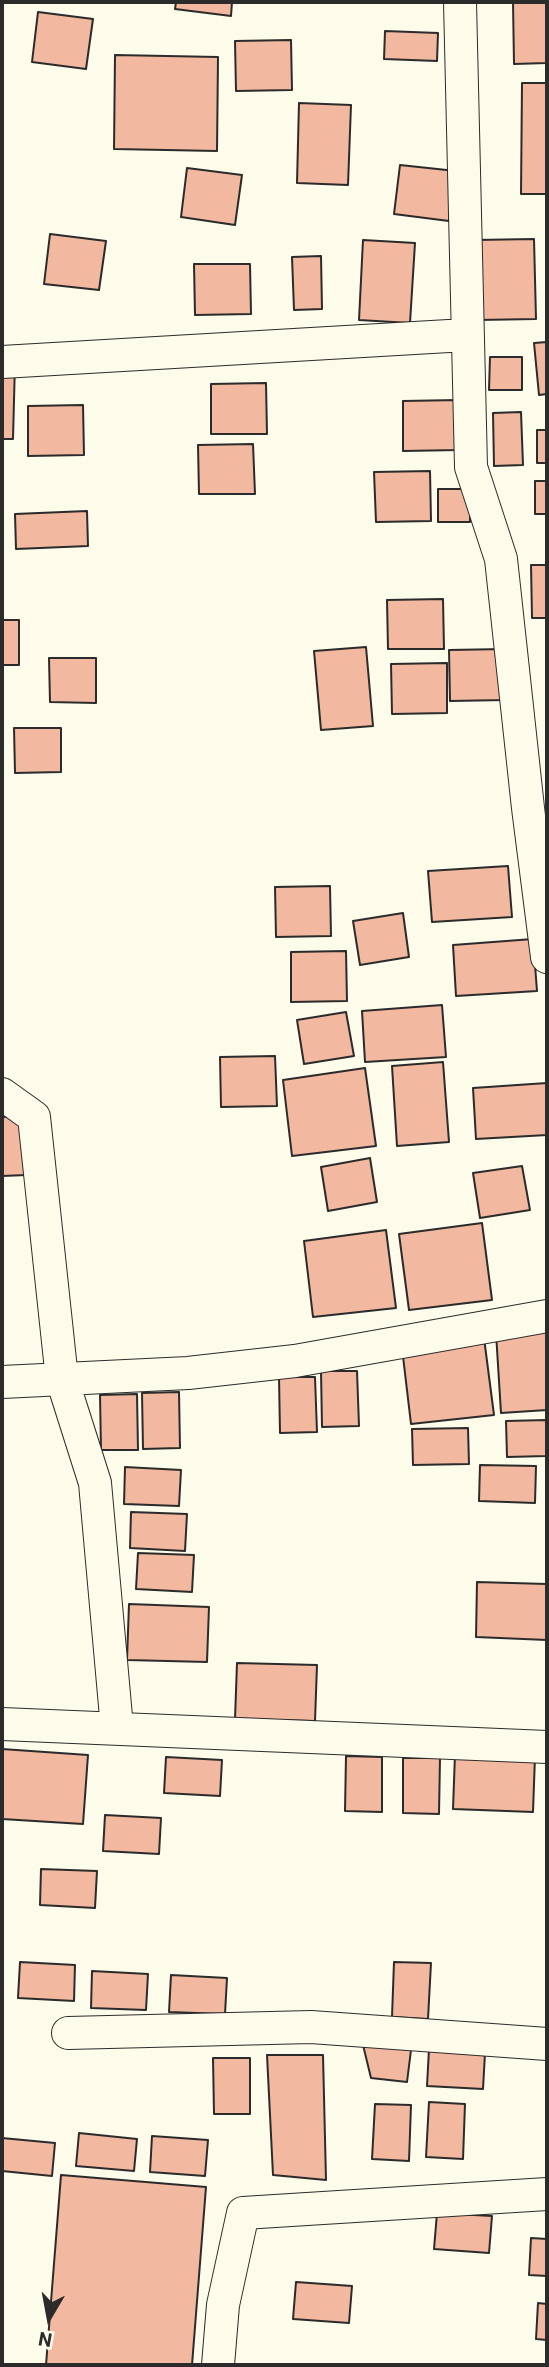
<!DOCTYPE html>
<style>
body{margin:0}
#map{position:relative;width:549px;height:2367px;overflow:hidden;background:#fdfbea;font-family:Roboto,sans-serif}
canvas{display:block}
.frame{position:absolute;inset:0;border:4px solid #2b2b2b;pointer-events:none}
.north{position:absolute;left:14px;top:2283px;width:70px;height:70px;-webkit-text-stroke:5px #fdfbea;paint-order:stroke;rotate:190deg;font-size:19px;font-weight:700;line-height:28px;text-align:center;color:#2b2b2b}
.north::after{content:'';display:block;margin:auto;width:24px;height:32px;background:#2b2b2b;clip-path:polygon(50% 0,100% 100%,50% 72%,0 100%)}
</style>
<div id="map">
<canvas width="549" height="2367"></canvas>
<div class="frame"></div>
<div class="north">N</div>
</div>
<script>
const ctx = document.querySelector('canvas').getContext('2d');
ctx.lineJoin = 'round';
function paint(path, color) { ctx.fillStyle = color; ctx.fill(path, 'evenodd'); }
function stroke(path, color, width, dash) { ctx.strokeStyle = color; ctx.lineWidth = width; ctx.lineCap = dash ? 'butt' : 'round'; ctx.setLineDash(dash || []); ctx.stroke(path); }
const building = new Path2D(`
 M176 2H232L231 16 175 9Z
 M513 2H547V63L514 64Z
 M38 12 93 19 86 69 32 62Z
 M385 31 438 33 437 61 384 59Z
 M291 40 292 90 236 91 235 41Z
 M115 55 218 57 217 151 114 149Z
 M522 83H547V194H521Z
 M299 103 351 105 348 185 297 183Z
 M400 165 456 171 449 221 394 214Z
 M187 168 242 175 235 225 181 217Z
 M50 234 106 241 99 290 44 284Z
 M534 239 536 319 477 320 475 240Z
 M363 240 415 243 410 323 359 320Z
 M321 256 322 309 294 310 292 257Z
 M194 264H250L251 314 195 315Z
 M547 342V394L539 395 534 343Z
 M490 357H522V390H489Z
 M2 362H15L13 439H2Z
 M266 383 267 434H211V384Z
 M458 400 459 450 403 451V401Z
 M83 405 84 455 28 456V406Z
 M521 412 523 465 494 466 493 413Z
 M537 430H547V463H537Z
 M253 444 255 494H199L198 445Z
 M430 471 431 521 376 522 374 472Z
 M535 481H547V514H535Z
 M438 489H470V522H438Z
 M87 511 88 546 16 549 15 514Z
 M531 565H547V618H532Z
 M443 599 444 649H388L387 600Z
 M2 620H19V665H2Z
 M366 647 373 726 321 730 314 651Z
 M505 649V700L450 701 449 650Z
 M49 658H96V703L50 702Z
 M447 663V713L392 714 391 664Z
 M14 728H61V772L15 773Z
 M508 866 512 917 432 922 428 871Z
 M330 886 331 936 276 937 275 887Z
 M403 913 409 957 360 965 353 921Z
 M533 939 537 991 456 996 453 945Z
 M346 951 347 1001 291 1002V952Z
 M442 1005 446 1057 365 1062 362 1011Z
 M346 1012 354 1056 304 1064 297 1020Z
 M275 1056 277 1106 221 1107 220 1057Z
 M443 1062 449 1142 397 1146 392 1066Z
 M365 1068 376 1146 292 1156 283 1080Z
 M547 1083V1135L476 1139 473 1088Z
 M25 1116 27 1175 2 1176V1117Z
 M370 1158 377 1202 328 1211 321 1167Z
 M522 1166 530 1210 480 1218 473 1173Z
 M482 1223 492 1300 409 1310 399 1234Z
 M386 1230 396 1308 313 1317 304 1241Z
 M547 1330V1410L501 1413 496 1333Z
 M484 1338 494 1415 411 1424 402 1348Z
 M321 1371H357L359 1426 322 1427Z
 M279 1377H315L317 1432 280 1433Z
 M179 1392 180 1448 143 1449 142 1393Z
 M137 1394 138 1450H101L100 1395Z
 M547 1420V1456L507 1457 506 1421Z
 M468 1428 469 1464 413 1465 412 1429Z
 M480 1465 536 1466 535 1503 479 1501Z
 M125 1467 181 1470 179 1506 124 1504Z
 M131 1512 187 1514 185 1551 130 1548Z
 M138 1553 194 1555 192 1592 136 1589Z
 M477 1582 547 1584V1640L476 1637Z
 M129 1604 209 1607 207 1662 127 1660Z
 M237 1663 317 1665 315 1721 235 1719Z
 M2 1749 88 1755 83 1824 2 1819Z
 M455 1754 535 1756 533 1812 453 1809Z
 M346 1756 382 1757V1812L345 1811Z
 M166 1757 222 1760 220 1796 164 1793Z
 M403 1758H440L439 1814 403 1813Z
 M105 1815 161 1818 159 1854 103 1851Z
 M41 1869 97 1871 95 1908 40 1905Z
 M20 1962 75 1965 74 2001 18 1998Z
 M394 1962 431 1963 428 2019 392 2017Z
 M92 1971 148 1974 146 2010 91 2008Z
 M171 1975 227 1978 225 2014 169 2012Z
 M363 2045 411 2050 407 2082 371 2078Z
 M429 2049 485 2053 483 2089 427 2086Z
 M267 2055H323L326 2180 273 2175Z
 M213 2058H250V2114H214Z
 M429 2102 465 2104 463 2159 426 2157Z
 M375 2104 411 2105 409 2161 372 2159Z
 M79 2133 137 2139 134 2171 76 2166Z
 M152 2136 208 2140 205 2176 150 2172Z
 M2 2138 55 2143 52 2176 2 2171Z
 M61 2175 206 2187 192 2365H46Z
 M437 2213 492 2216 489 2253 434 2249Z
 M531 2238 547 2239V2276L529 2275Z
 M296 2282 352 2286 349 2323 293 2319Z
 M538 2303 547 2304V2340L536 2339Z`);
const minor = new Path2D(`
 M460 2 471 467 501 559 528 808 547 957
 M2 362 466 335
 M2 1094 34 1117 62 1379 95 1483 117 1728
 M2 1382 188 1373 295 1361 547 1316
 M2 1724 547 1747
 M68 2033 311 2027 547 2044
 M218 2365 223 2305 243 2213 547 2194`);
paint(building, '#f2b8a0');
stroke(building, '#2b2b2b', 2);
stroke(minor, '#2b2b2b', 34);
stroke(minor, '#fdfbea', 32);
</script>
